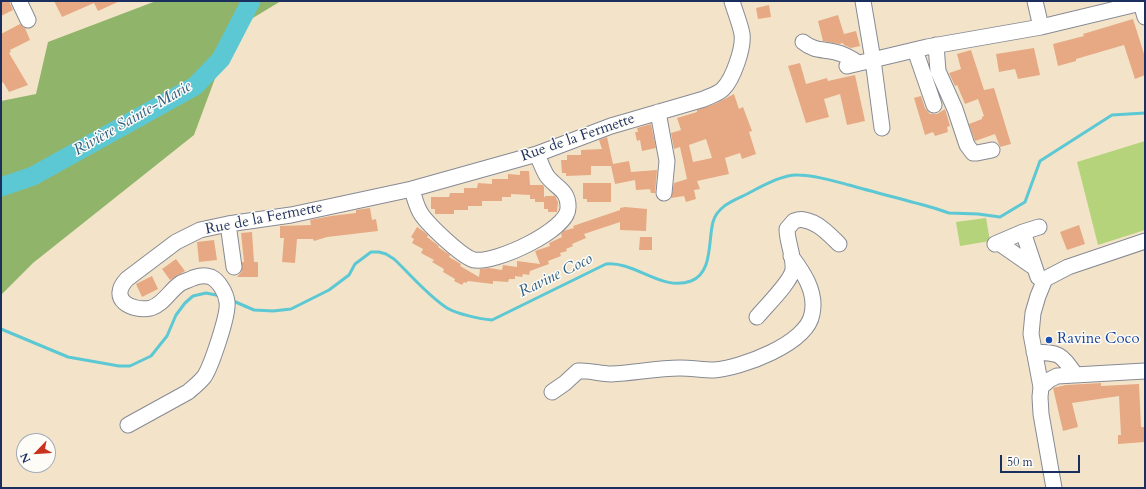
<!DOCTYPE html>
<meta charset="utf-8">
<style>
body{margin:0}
#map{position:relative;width:1146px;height:489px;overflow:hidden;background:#f3e4c9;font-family:Cardo,serif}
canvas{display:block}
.frame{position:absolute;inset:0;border:2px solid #1b2f5e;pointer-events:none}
.north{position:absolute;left:16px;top:433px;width:40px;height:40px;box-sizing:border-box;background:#fdfcf7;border:1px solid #a3aaba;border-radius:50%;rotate:245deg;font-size:11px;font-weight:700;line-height:16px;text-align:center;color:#1b2f5e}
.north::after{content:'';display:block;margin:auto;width:14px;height:18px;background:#c8321e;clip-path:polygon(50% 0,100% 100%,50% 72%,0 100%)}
.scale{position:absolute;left:1000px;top:455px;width:80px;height:18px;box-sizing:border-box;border:2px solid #1b2f5e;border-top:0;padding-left:5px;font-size:12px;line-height:14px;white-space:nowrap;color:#1b2f5e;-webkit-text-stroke:3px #fdfcf7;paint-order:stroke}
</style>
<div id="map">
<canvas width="1146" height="489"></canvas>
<div class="frame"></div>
<div class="north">N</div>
<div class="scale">50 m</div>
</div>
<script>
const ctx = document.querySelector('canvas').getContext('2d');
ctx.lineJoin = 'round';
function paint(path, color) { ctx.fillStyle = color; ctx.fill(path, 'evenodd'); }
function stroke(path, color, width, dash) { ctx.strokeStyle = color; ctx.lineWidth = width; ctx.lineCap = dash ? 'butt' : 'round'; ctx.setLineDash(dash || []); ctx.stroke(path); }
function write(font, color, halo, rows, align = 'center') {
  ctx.font = font + ' Cardo,serif'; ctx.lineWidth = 3; ctx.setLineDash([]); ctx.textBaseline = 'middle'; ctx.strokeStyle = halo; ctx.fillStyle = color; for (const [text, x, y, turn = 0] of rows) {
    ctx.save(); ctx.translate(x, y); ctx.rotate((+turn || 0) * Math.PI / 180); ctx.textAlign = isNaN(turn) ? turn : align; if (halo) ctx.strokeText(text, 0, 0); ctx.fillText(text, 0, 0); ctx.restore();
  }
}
const green = new Path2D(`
 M1145 141V230L1098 245 1077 162Z
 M986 218 990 241 960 246 956 222Z`);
const forest = new Path2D(`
 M156 1H281L233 30 194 135 33 263 1 295V101L36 94 48 42Z`);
const stream = new Path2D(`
 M231 300 254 310 273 311 291 309 329 290 349 275 355 264 371 252H379L386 254 394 259C411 275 427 295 447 308 457 314 480 319 492 320L606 264C635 261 662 292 691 281 713 273 708 240 713 222 717 207 732 201 745 195 759 188 782 174 798 175 815 175 833 181 849 185 877 193 906 200 934 208L949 213 978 214 1000 217 1025 202 1040 161 1112 115 1145 113
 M1 329 68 357 119 366H130L151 356 167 336 176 315 185 303 193 296 206 293 221 296`);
const river = new Path2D(`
 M1 187 33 176 195 86 221 59 251 1`);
const building = new Path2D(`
 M1 1H9L13 10 1 16Z
 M54 1H120L98 11 94 3 62 17Z
 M769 5 771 17 758 19 756 8Z
 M838 15 844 34 856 31 860 46 851 48 844 45 843 43 839 44 823 41 818 21Z
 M1133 19 1145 57V75L1135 79 1124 45 1076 59V61L1058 66 1053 44 1084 36 1083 34Z
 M20 24 25 28 30 40 10 50 11 52 9 53 28 85 9 92 3 82 1 84V34Z
 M1034 48 1040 75 1018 79 1015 69 999 72 996 54Z
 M971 50 984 90 994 88 1011 144 1000 147 995 134 975 141 969 124 982 119V117L984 116 978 99 965 104 957 85 955 86 949 73 961 69 957 54Z
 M800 63 806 84 827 78 828 81 855 75 865 121 847 125 840 94 824 99 829 117 806 123 788 66Z
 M734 94 739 109 743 107 752 131 749 132 756 154 742 159 740 153 725 158 729 174 697 181 700 189 694 190 696 199 686 202 684 196 671 198 674 183 687 179 680 147 674 149 671 133 681 130 677 118 697 112V110L717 103ZM706 139 712 158 693 162 689 145Z
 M921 96 925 108 930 114H937L945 109 950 126 947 127 948 132 935 136 933 132 925 135 914 98Z
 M651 124 656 148 642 151 640 140 637 141 635 132H638L637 128Z
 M607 137 613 164 629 161 631 172 657 170 655 193H651L650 189H652L636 190 635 180 615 184 611 166H591V175L566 176V173H562L561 160H567V155H581V150L602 149 599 140Z
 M520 171H529L530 185H543L544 187V198L545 196H555L558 202 557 212H548V209H544V202H535V199H530V195L511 194V197H502V201H482V206H468V210H454V214H435V209H431V197H449L450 193H464V188H477L478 183 492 184V179H508V174L520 175Z
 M583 183H611V202H587V199H583Z
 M625 207 647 209 646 231 620 230V222L584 234 586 238 572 244 573 246 566 249 567 251 560 253 561 256 548 261 549 264 530 271 529 275 523 274 522 277 515 276V279H509L508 282 493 281V284L468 281 466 283 464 282 462 285 454 281 455 279 443 272 444 269 432 262 434 260 421 253 423 249 412 243 414 239 411 237 417 227 423 231 428 235 427 237 439 246 438 247 450 255 449 257 461 264 460 266 479 277 480 269 489 268 502 270 503 265 517 267V261L540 264 535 251 550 246 549 243 562 237 561 234 563 231 574 228 573 226 620 210V208Z
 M370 208 372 220 376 219 378 231 327 237 314 241 313 239H297L295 263 282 262 284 238H280V226L311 225 310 220 331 216 356 213V210Z
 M1079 225 1085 244 1067 250 1060 232Z
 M252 232 254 262H258V277H237L242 271V262H244L241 233Z
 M640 237H652V250H639Z
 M214 240 217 260 199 262 197 242Z
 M176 259 185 271 170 280 162 269Z
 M152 276 158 289 142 297 136 284Z
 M1101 383V386L1139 384 1141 427H1145V442L1118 444V435H1121L1119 396 1072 403 1078 427 1063 431 1053 388 1066 385Z`);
const minor = new Path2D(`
 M19 1 28 20
 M863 1 873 60 882 128
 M1035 1 1041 27
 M1141 3 1145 17
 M803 42C814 51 822 49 835 52 844 54 851 58 858 63
 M936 45 938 71 955 109 967 145 973 153H977L992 150
 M915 50 934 105
 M847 66 927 47 1041 27 1145 2
 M658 112 667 161 664 193
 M412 189C414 197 416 205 420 212 426 223 462 257 474 260 495 264 568 230 568 208 569 190 556 188 547 176 543 170 540 161 537 154
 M228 224 234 267
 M1023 232 1038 277
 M999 243 1035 268
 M995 244 1023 232 1039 227
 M757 317C765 307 792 281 793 269 794 256 787 242 787 229L794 221C797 220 801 219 804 220 818 222 830 235 839 244
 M1034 352C1060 353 1060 353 1075 374
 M1041 387 1049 380 1057 376 1145 371
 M552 392 565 383 578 371C589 370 600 374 611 374 634 373 657 368 680 368 691 368 703 370 714 370 741 368 807 344 812 314 817 292 803 272 791 256
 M128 425 188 392C194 387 199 383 204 377 211 367 229 314 227 302 226 293 219 281 211 277 205 275 198 276 193 278 189 280 185 281 181 283 170 290 164 304 151 308 131 312 108 299 127 279L176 242 200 230 228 224 291 215 412 189 537 154 611 126 704 99C710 96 718 94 723 89 733 79 744 48 742 34 740 23 735 12 732 1
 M1054 488 1041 414 1040 397 1041 387 1031 334 1033 313 1038 296 1045 279 1068 267 1145 241`);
const markers = [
 [1049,340,4,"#1a4fb4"]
];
const streetNames = [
 ["Rue de la Fermette",578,138,-19],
 ["Rue de la Fermette",264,219,-11]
];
const transitNames = [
 ["Ravine Coco",1057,340]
];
const waterNames = [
 ["Rivière Sainte-Marie",133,119,-30],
 ["Ravine Coco",556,276,-26]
];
paint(green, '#b5d37a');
paint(forest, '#90b56a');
stroke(stream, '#5cc8d4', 3);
stroke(river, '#5cc8d4', 19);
paint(building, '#e6a983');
stroke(minor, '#878a94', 17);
stroke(minor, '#fff', 15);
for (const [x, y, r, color] of markers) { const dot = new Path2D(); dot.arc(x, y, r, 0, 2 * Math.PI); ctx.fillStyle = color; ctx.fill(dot); stroke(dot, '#fdfcf7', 1.5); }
write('15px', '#1b2f5e', '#fdfcf7', streetNames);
write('15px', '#164399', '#fdfcf7', transitNames, 'left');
write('italic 16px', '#2e5d81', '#fdfcf7', waterNames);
</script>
